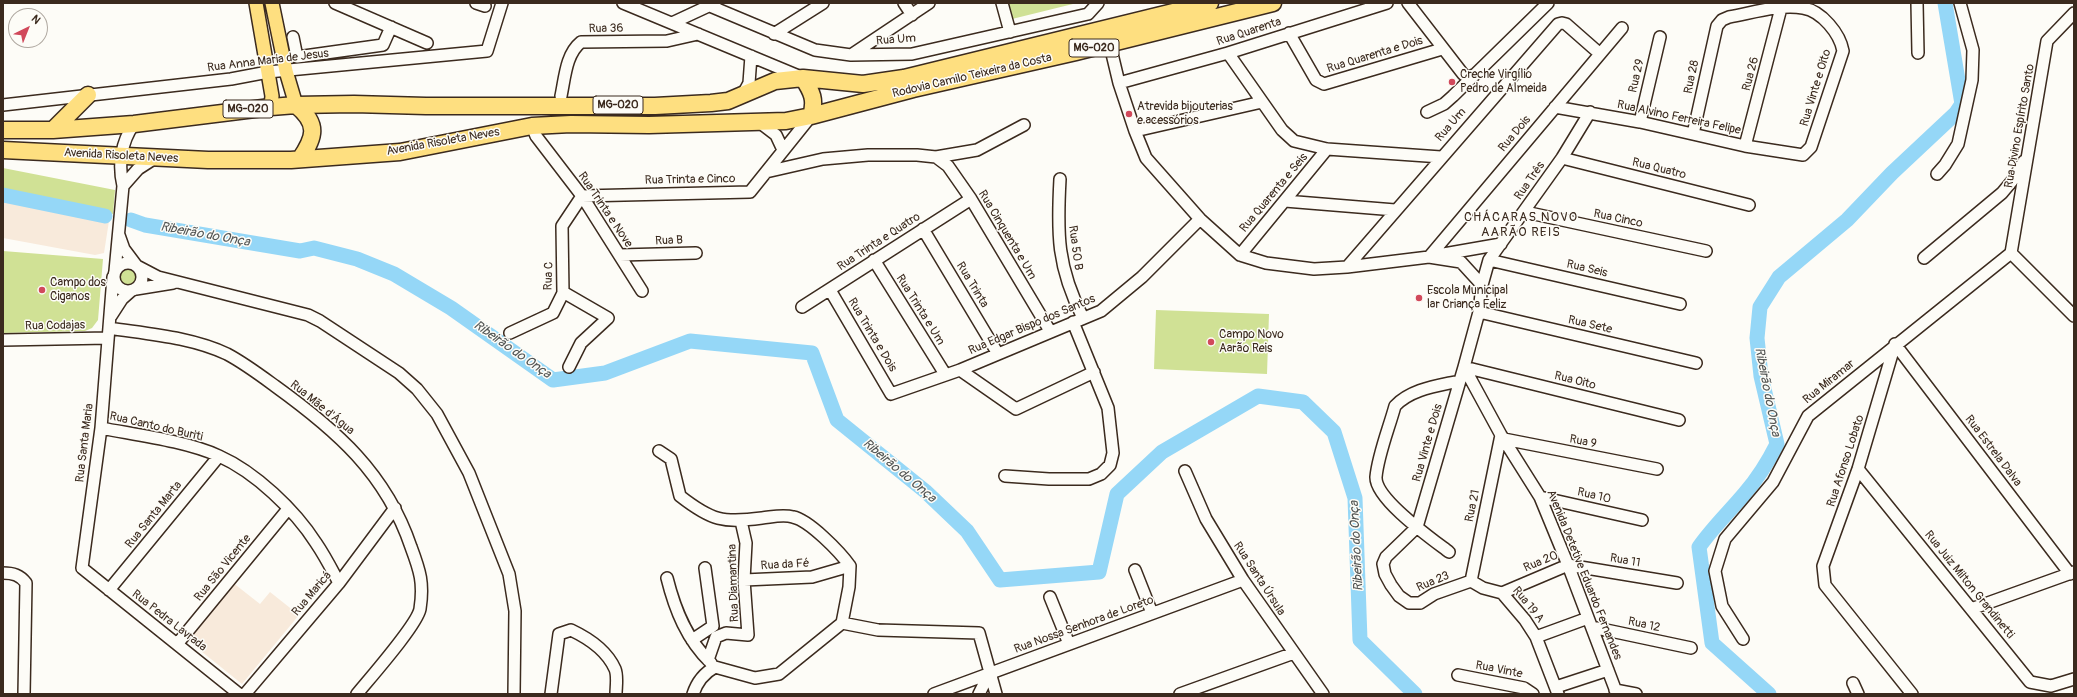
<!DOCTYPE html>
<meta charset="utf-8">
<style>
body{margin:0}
#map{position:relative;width:2077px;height:697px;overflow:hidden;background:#fdfcf7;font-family:Pangolin,sans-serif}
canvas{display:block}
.frame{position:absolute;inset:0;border:4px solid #3b2a1e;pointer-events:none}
.north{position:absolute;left:8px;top:8px;width:40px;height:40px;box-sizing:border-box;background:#fdfcf7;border:1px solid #afa8a0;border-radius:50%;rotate:43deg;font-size:11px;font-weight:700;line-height:16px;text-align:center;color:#3b2a1e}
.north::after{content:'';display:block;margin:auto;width:14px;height:18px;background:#d1495b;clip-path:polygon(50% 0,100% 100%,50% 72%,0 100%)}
</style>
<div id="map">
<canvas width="2077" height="697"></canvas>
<div class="frame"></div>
<div class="north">N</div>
</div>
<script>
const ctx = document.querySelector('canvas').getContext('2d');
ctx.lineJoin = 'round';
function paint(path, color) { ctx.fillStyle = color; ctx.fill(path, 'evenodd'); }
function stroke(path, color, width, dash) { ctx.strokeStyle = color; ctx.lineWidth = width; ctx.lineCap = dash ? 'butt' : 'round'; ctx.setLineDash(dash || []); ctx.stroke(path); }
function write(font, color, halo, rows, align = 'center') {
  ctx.font = font + ' Pangolin,sans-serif'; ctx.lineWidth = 3; ctx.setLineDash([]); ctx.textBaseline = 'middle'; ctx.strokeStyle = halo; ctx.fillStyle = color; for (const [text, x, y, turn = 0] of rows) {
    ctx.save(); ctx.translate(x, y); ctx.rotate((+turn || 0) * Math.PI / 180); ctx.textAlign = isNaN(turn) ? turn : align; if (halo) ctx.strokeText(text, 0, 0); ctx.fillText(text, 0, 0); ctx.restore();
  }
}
const built = new Path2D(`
 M3 202 109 221 104 253 95 255 3 238Z
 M232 582 260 604 270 592 299 615 242 684 186 639Z`);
const green = new Path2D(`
 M1008 3H1077L1012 19Z
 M3 168 115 190 113 214 3 194Z
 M3 251 103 259 98 320 92 328 85 331 3 333Z
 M116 276a12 12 0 1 1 24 0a12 12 0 1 1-24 0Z
 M1156 310 1269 314 1267 374 1154 369Z`);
const river = new Path2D(`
 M3 195 105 216
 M131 220 145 225 300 251 314 248 357 259 394 274 451 308 553 380 605 373 690 341 812 353 837 420 925 491 967 531 1000 580 1099 572 1117 494 1162 452 1258 396 1303 402 1334 432 1355 498 1360 640 1415 694
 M1769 694 1712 643 1699 547C1713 527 1730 511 1745 493 1758 478 1768 462 1777 444L1761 376 1757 338 1760 307 1779 277 1847 220 1892 173 1956 113 1962 104 1945 3`);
const minor = new Path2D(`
 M335 3 427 43
 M476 3 485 6
 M623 3 801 77
 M904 3 912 15
 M1002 3 1010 32
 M1408 3 1463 74 1468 77 1474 75
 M1917 3 1918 53
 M710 6 815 50 851 55 912 54 1088 14
 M1088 14 1098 3
 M672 23 715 3
 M1289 33 1316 80 1324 84 1442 49
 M774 34 823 3
 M293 37 297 57 383 45 391 27
 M1108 37 1119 83 1135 131 1146 158 1200 219 1240 255 1266 263 1314 269 1347 267 1429 257 1461 262 1482 285
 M1228 53 1282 130 1294 141 1327 149 1441 157
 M851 55 929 3
 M1119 83 1228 53 1387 3
 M561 96C565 77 566 54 581 42L667 41 698 34
 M742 96 749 83 751 56
 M3 105 231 79 268 72 487 51 502 3
 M1555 107 1640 122 1745 146 1803 155 1811 147 1843 51C1840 34 1822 11 1803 8 1779 4 1752 13 1729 17L1722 20 1717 26 1693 134
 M1427 112 1444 104 1453 96 1548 3
 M759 122 776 135 783 150
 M1640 122 1660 37
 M532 126 536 136 582 196 642 291
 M1135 131 1262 102
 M1745 146 1781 8
 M936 157 977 150 1024 125
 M1562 158 1749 205
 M766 172 823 159 868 155H917L936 157 948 166 971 199 1050 331
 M1937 174 1945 165 1958 144 1972 80 1973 50 1960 3
 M1060 179C1057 234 1057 267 1083 318
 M123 186C118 165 121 142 134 124
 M1285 201 1395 210
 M1525 212 1706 251
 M923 229 998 354
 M119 235 124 249 136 265
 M2011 253 2047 41 2074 13
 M2011 253 2074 316
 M620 255 696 253
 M1240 255 1327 149
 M1438 255 1501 244
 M1429 257 1622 28
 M1924 258 2002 193 2012 181 2024 161
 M874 260 945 374
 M1489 260 1680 304
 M114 277a14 14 0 1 1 28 0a14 14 0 1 1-28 0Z
 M137 266 158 277 308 315 320 321 399 373 417 389 437 414 469 473 509 574 515 611 514 694
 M1347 267 1558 24 1562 23 1566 24 1599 53
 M115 271 123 186 138 169 155 158
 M113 277 101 428 82 568 239 694
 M136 289 173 283
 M830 290 891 394 960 370 1101 311 1142 277 1200 219
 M563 292 608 318 581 343 569 367
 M802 307 971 199
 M1479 312 1696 363
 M111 316 122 299 131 291
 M109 328C148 334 191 337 227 354 244 363 260 375 275 386 336 430 386 473 411 547 420 571 424 583 420 609 417 625 370 678 357 694
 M510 333 553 313 563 293 562 226 582 196 750 192 811 116
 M3 340 108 338
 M1895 344 1858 469 1823 566 1825 585 1912 694
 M1895 344 2070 574
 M1464 367 1501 435 1540 497 1568 565 1617 694
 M1464 367 1679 420
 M960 370 1016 409 1094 372
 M101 428C137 435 186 441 219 456 255 472 295 510 316 543 325 556 332 570 339 583
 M1504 439 1657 469
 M659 451 671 459 680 496C712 521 723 523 762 518 772 517 783 514 793 517 809 520 840 552 850 566L849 587 842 623
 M1858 469 2030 682 2051 686 2074 679
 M1185 471 1206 519 1243 580 1323 694
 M1005 476 1049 479H1089L1101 474 1110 465 1113 453 1108 408 1073 322
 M1540 497 1642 520
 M1449 552C1432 539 1375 499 1376 477 1378 455 1389 428 1395 406 1411 389 1437 386 1459 381
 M1135 570 1152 613
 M3 573C13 573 20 575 26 583L24 694
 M667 578C675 610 687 640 711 663
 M744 580 812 577 850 566
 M1471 581 1434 594 1420 603H1409L1399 596 1391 585 1385 574 1383 564 1386 557 1417 527 1464 367 1479 312 1482 285 1489 260 1562 158 1590 112
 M1471 581 1483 588 1502 593 1525 620 1536 637 1558 694
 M1471 581 1501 435
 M109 590 219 456
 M1502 593 1568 565 1677 583
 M1050 597 1069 644
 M1971 609 2074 572
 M842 623 878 630 979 633 996 694
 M1592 627 1691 648
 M1536 637 1588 618
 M1743 639 1722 606 1715 571 1725 539 1773 482 1808 416 2011 253
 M692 640 713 626 705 568
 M178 643 288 509
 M708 660 716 637 726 633 748 635 744 580 746 543 741 521
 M1458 675 1524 688 1533 694
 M1853 683 1858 694
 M1556 687 1608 670
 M1615 690 1636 694
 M245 694 339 583 395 508
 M551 694 559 634 571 630C588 638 607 651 615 669 618 676 616 687 616 694
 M693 694C697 682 704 673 715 667L755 678 779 674 842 623
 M934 694 1243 580
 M979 694 989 674
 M1180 694 1294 653`);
const major = new Path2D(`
 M256 3 272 96 271 107
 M272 3 286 71 296 105`);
const highway = new Path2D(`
 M803 78C812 92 816 100 811 116
 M296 105C319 124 315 137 300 159
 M3 130H53L134 124 271 107 296 105 354 104 426 106H655L711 103 728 101 775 81 803 78 863 84 904 78 1210 3
 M53 130 88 95
 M3 150 208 160H291L400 152 532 126 571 124 649 125 786 121 811 116 913 89 1076 52 1273 3`);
const markers = [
 [1452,82,4,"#d1495b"],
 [1129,114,4,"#d1495b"],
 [42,290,4,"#d1495b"],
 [1419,298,4,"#d1495b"],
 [1211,342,4,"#d1495b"]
];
const shields = [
 [1094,48,50],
 [618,105,50],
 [248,109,50]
];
const shieldNames = [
 ["MG-020",1094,48],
 ["MG-020",618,105],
 ["MG-020",248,109]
];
const streetNames = [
 ["Rua 36",606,29,-1],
 ["Rua Quarenta",1249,32,-18],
 ["Rua Um",896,40,-4],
 ["Rua Quarenta e Dois",1375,55,-17],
 ["Rua Anna Maria de Jesus",268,61,-7],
 ["Rua 26",1751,74,-75],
 ["Rodovia Camilo Teixeira da Costa",972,76,-13],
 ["Rua 29",1637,76,-77],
 ["Rua 28",1692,77,-78],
 ["Rua Vinte e Oito",1816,88,-73],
 ["Rua Alvino Ferreira Felipe",1679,118,12],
 ["Rua Um",1451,125,-49],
 ["Rua Divino Espírito Santo",2020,126,-80],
 ["Rua Dois",1515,134,-50],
 ["Avenida Risoleta Neves",443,142,-10],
 ["Avenida Risoleta Neves",121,156,3],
 ["Rua Quatro",1659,169,14],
 ["Rua Trinta e Cinco",690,180,-1],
 ["Rua Três",1530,181,-55],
 ["Rua Quarenta e Seis",1274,193,-50],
 ["Rua Trinta e Nove",605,210,56],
 ["Rua Cinco",1618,219,12],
 ["Rua Cinquenta e Um",1007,235,59],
 ["Rua B",669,241,-2],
 ["Rua Trinta e Quatro",879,242,-33],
 ["Rua 50 B",1075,248,82],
 ["Rua Seis",1587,269,13],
 ["Rua C",549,276,-88],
 ["Rua Trinta",972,285,59],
 ["Rua Trinta e Um",920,310,58],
 ["Rua Edgar Bispo dos Santos",1032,325,-23],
 ["Rua Sete",1590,325,13],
 ["Rua Codajas",55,326,-1],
 ["Rua Trinta e Dois",872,335,59],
 ["Rua Oito",1575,381,14],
 ["Rua Miramar",1829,382,-39],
 ["Rua Mãe d'Água",322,408,39],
 ["Rua Canto do Buriti",156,427,13],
 ["Rua 9",1583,442,11],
 ["Rua Santa Maria",85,443,-83],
 ["Rua Vinte e Dois",1428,443,-74],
 ["Rua Estrela Dalva",1993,451,53],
 ["Rua Afonso Lobato",1846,461,-72],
 ["Rua 10",1594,496,13],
 ["Rua 21",1473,506,-78],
 ["Rua Santa Marta",154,515,-51],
 ["Rua 11",1625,561,10],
 ["Rua 20",1541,562,-23],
 ["Rua da Fé",785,565,-3],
 ["Rua São Vicente",223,568,-51],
 ["Avenida Detetive Eduardo Fernandes",1584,575,68],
 ["Rua Santa Úrsula",1259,579,57],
 ["Rua 23",1433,582,-23],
 ["Rua Diamantina",734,583,-92],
 ["Rua Juiz Milton Grandinetti",1969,585,51],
 ["Rua Maricá",312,594,-50],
 ["Rua 19 A",1528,605,51],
 ["Rua Pedra Lavrada",169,621,38],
 ["Rua Nossa Senhora de Loreto",1084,625,-20],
 ["Rua 12",1644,625,12],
 ["Rua Vinte",1499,670,11]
];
const poiNames = [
 ["Creche Virgílio",1460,75],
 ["Pedro de Almeida",1460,89],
 ["Atrevida bijouterias",1137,107],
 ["e acessórios",1137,121],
 ["Campo dos",50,283],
 ["Ciganos",50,297],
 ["Escola Municipal",1427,291],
 ["lar Criança Feliz",1427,305],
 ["Campo Novo",1219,335],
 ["Aarão Reis",1219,349]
];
const neighbourhoodNames = [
 ["CHÁCARAS NOVO",1521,218],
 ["AARÃO REIS",1521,233]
];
const waterNames = [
 ["Ribeirão do Onça",205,235,10],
 ["Ribeirão do Onça",512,350,35],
 ["Ribeirão do Onça",1767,392,79],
 ["Ribeirão do Onça",899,471,40],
 ["Ribeirão do Onça",1357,546,-93]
];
paint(built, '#f8eadb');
paint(green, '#d0e195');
stroke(river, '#95d7f7', 15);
stroke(minor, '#3b2a1e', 14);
stroke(major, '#3b2a1e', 16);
stroke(highway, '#3b2a1e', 19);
stroke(minor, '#fdfcf7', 11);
stroke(major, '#fedf80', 13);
stroke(highway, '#fedf80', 16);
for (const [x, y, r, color] of markers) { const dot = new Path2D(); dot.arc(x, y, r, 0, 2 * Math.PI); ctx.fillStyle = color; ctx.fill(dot); stroke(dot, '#fdfcf7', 1.5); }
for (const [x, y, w] of shields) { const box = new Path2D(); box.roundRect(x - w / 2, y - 9, w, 18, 3); ctx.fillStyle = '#fdfcf7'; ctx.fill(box); stroke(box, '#3b2a1e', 1); }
write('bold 11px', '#3b2a1e', null, shieldNames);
write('12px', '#3b2a1e', '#fdfcf7', streetNames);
write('12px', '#3b2a1e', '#fdfcf7', poiNames, 'left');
ctx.letterSpacing = '1px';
write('13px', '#3b2a1e', '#fdfcf7', neighbourhoodNames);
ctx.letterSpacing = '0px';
write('italic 13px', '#525554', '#fdfcf7', waterNames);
</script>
